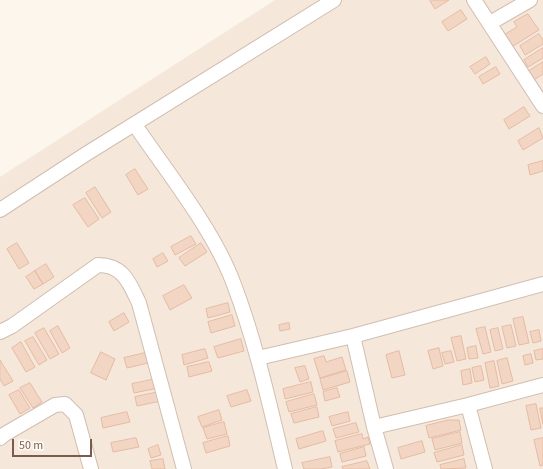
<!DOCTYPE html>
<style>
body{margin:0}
#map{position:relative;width:543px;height:469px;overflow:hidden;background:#fdf6ec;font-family:"Source Sans 3",sans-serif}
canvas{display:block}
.scale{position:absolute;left:12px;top:439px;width:80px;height:18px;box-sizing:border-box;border:2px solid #7a5c4d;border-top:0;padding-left:5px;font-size:12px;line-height:14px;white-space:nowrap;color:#7a5c4d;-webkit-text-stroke:3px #fffaf3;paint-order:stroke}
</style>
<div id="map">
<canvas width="543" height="469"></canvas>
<div class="scale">50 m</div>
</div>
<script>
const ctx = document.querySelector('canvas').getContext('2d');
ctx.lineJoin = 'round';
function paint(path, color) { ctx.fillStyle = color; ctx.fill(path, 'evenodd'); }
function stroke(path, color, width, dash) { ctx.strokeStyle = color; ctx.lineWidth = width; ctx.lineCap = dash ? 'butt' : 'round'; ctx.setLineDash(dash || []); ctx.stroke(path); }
const residential = new Path2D(`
 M275 0H543V469H0V177Z`);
const building = new Path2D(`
 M431 0H449L435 9 430 1Z
 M461 10 467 19 448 31 442 22Z
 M528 14 539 30 510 48 502 36 517 27 514 22Z
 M539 34 543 40V44L525 55 520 46Z
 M543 48V58L528 67 524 60Z
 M486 57 490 64 475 74 470 67Z
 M543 62V74L534 80 529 71Z
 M496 67 500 74 483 84 479 77Z
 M524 107 530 116 509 129 504 120Z
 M539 128 543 138 523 150 518 141Z
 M543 161V171L530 175 528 165Z
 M135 169 148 189 138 195 126 175Z
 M95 187 111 212 102 218 86 193Z
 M85 198 99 219 88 227 73 205Z
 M191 236 196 244 175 255 171 247Z
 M17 243 29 263 19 269 7 249Z
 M201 243 207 252 185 266 179 258Z
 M163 253 168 261 157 267 153 259Z
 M46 264 54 277 43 284 35 271Z
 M35 271 43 284 34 289 26 277Z
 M184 285 192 298 170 310 163 296Z
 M228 303 230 312 208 318 206 309Z
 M124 313 129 322 114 331 109 322Z
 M232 315 235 326 211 333 208 322Z
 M523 317 529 343 519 345 513 319Z
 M289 323 290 329 280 331 279 325Z
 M511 325 516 346 507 348 502 327Z
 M58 326 70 348 62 353 50 331Z
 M485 327 491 352 483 354 476 329Z
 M44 328 59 354 50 359 35 333Z
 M498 328 503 349 495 351 490 330Z
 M539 330 541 341 533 343 530 332Z
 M461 336 466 359 457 361 451 338Z
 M33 337 47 360 39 365 25 341Z
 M241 339 244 351 218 358 214 347Z
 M21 342 35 367 26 372 12 348Z
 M476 346 478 358 469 359 467 348Z
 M439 348 443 366 433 369 428 351Z
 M205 349 208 358 184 365 182 355Z
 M543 349V359L536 360 534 351Z
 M399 351 405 375 392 378 386 355Z
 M451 351 454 362 445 364 442 353Z
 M101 352 115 359 106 380 91 373Z
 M145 353 148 363 127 368 124 358Z
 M531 354 533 363 525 365 523 356Z
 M324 356 326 362 342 357 346 370 320 378 314 359Z
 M507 358 513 381 502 384 497 361Z
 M0 360 13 381 4 386 0 379Z
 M494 361 499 386 490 388 485 363Z
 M209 362 212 371 189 377 187 367Z
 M305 366 309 379 300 382 295 368Z
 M481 366 484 380 475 382 472 368Z
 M470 369 472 383 463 385 461 371Z
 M347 371 350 382 323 390 320 379Z
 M156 379 158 388 134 393 132 384Z
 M311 382 313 392 285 399 283 389Z
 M30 383 42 402 33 408 20 388Z
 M337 388 340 397 325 401 323 392Z
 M19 390 30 408 20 414 9 395Z
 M247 390 251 401 231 407 227 396Z
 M159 392 161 401 137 406 135 397Z
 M314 394 317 405 289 412 286 402Z
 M536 404 541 428 531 430 526 406Z
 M317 407 319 417 294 423 291 414Z
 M540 408H543V424Z
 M219 410 222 420 202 427 198 417Z
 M127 412 130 422 103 428 101 418Z
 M348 412 350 421 332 426 329 417Z
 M448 420H459L461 430 429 438 426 426Z
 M224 422 227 434 207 439 203 428Z
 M356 423 359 432 336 438 333 429Z
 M323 431 326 441 299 449 296 439Z
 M460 432 462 443 435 450 432 439Z
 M362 434 363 439 368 437 370 444 338 452 335 441Z
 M228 436 230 446 206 453 203 443Z
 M136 438 139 447 113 452 111 443Z
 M543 438V465L540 466 534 440Z
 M422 441 425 452 401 459 398 448Z
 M158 445 161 455 151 458 148 449Z
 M462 445 464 455 437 462 434 453Z
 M364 447 366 456 342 462 340 454Z
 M330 457 332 467 321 469H304L302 463Z
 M163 459 165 469H152L150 461Z
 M464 459 466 468 441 469 440 465Z
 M367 461 370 469H343L342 467Z`);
const minor = new Path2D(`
 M474 0 543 106
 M490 23 530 0
 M135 125C167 172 213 229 233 282 256 342 270 406 285 469
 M0 210 86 154 334 0
 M0 332 12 326 98 265C123 265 129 282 139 303L184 469
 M353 336 374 427 468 405 543 385
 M258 358 353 336 543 284
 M468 405 485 469
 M374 427 386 469
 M0 438 5 434 55 405 65 404 76 415 91 469`);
paint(residential, '#f5e8da');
paint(building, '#f3d5c3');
stroke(building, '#e6bba3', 1);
stroke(minor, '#d1beb0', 16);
stroke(minor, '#fff', 14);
</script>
